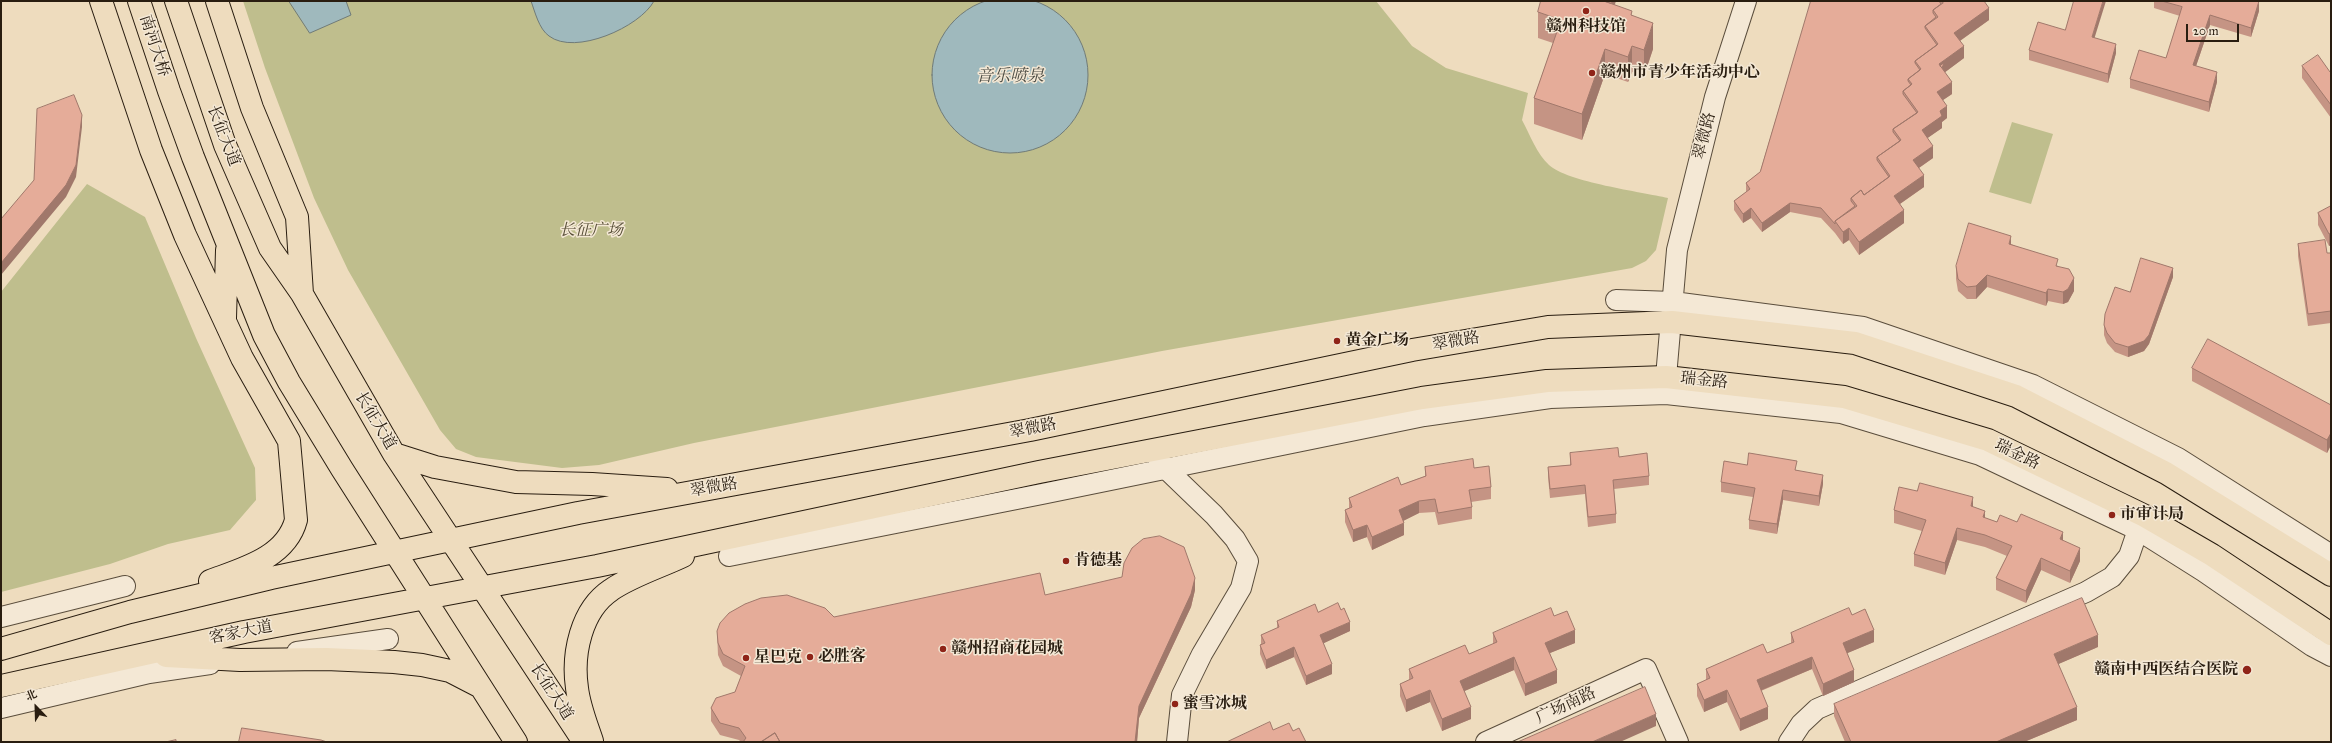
<!DOCTYPE html>
<meta charset="utf-8">
<style>
body{margin:0}
#map{position:relative;width:2332px;height:743px;overflow:hidden;background:#eedcbe;font-family:"IM FELL Great Primer","Noto Serif SC",serif}
canvas{display:block}
.frame{position:absolute;inset:0;border:2px solid #291d10;pointer-events:none}
.north{position:absolute;left:16px;top:687px;width:40px;height:40px;-webkit-text-stroke:3px #f4e8d5;paint-order:stroke;rotate:337deg;font-size:11px;font-weight:700;line-height:16px;text-align:center;color:#291d10}
.north::after{content:'';display:block;margin:auto;width:14px;height:18px;background:#291d10;clip-path:polygon(50% 0,100% 100%,50% 72%,0 100%)}
.scale{position:absolute;left:2186px;top:24px;width:53px;height:18px;box-sizing:border-box;border:2px solid #291d10;border-top:0;padding-left:5px;font-size:12px;line-height:14px;white-space:nowrap;color:#291d10;-webkit-text-stroke:3px #f4e8d5;paint-order:stroke}
</style>
<div id="map">
<canvas width="2332" height="743"></canvas>
<div class="frame"></div>
<div class="north">北</div>
<div class="scale">20 m</div>
</div>
<script>
const ctx = document.querySelector('canvas').getContext('2d');
ctx.lineJoin = 'round';
function paint(path, color) { ctx.fillStyle = color; ctx.fill(path, 'evenodd'); }
function stroke(path, color, width, dash) { ctx.strokeStyle = color; ctx.lineWidth = width; ctx.lineCap = dash ? 'butt' : 'round'; ctx.setLineDash(dash || []); ctx.stroke(path); }
function write(font, color, halo, rows, align = 'center') {
  ctx.font = font + ' "IM FELL Great Primer","Noto Serif SC",serif'; ctx.lineWidth = 3; ctx.setLineDash([]); ctx.textBaseline = 'middle'; ctx.strokeStyle = halo; ctx.fillStyle = color; for (const [text, x, y, turn = 0] of rows) {
    ctx.save(); ctx.translate(x, y); ctx.rotate((+turn || 0) * Math.PI / 180); ctx.textAlign = isNaN(turn) ? turn : align; if (halo) ctx.strokeText(text, 0, 0); ctx.fillText(text, 0, 0); ctx.restore();
  }
}
const green = new Path2D(`
 M243 1H1376L1412 46 1446 68 1528 93 1522 120C1530 135 1537 154 1549 165 1567 182 1642 192 1668 198L1656 250 1646 261 1632 268 1162 351 694 443 599 465 562 468 476 457 456 449 440 430 348 270 314 198 265 68Z
 M2012 122 2053 134 2031 204 1989 192Z
 M87 184 145 217 196 338 255 468 256 500 230 530 168 544 110 564 1 592V292Z`);
const water = new Path2D(`
 M932 75a78 78 0 1 1 156 0a78 78 0 1 1-156 0Z
 M289 1H346L351 15 310 33Z
 M531 1H654C640 27 575 56 549 36 539 29 535 12 531 1Z`);
const minor = new Path2D(`
 M1616 300 1673 302 1863 327 2033 385 2178 458 2331 555
 M1666 377 1677 250 1715 97 1746 1
 M1159 462 1214 515 1235 539 1248 561 1241 588 1202 654 1182 695 1177 742
 M729 556 1042 494 1424 416 1550 398 1666 394 1841 413 1980 455 2138 530 2203 571 2312 646 2331 656
 M1 617 125 586
 M297 652 388 639
 M1 708 149 673 210 664
 M1486 742 1646 669 1678 742
 M1789 742 1801 724 1817 709 2086 592 2112 577 2129 556 2142 518`);
const major = new Path2D(`
 M101 1 151 150 185 235 242 358 289 441 296 520C286 558 242 569 210 581
 M139 1 169 91 193 157 264 335 289 382 342 469 516 742
 M176 1 225 145 270 248 302 294 394 454 584 742
 M217 1 252 108 297 217 302 294
 M225 318 227 250
 M394 454 435 467 516 482 592 484 667 489
 M1 649 130 612 271 578 578 513 1030 430 1412 350 1548 327 1672 322 1855 343 2016 396 2166 473 2331 575
 M166 656 240 660 326 659 394 662 422 665 450 671 479 686
 M1 686 244 632 597 566 1039 472 1422 398 1547 381 1666 377 1844 397 1988 440 2143 515 2212 555 2331 634
 M592 741C586 723 579 706 577 688 572 654 581 610 611 590 631 576 660 567 683 556`);
const wall = new Path2D(`
 M1541 1H1616L1614 4 1632 15 1653 49 1644 76 1632 72 1628 82 1605 74 1582 140 1534 124V98L1553 43 1538 38V12Z
 M1811 1H1984L1989 20 1960 41 1964 58 1945 72 1952 94 1943 100 1947 118 1942 122V128L1927 138 1933 158 1919 168 1924 187 1900 204 1904 223 1859 255 1849 240 1843 244 1835 233 1821 218 1790 212 1762 232 1751 218 1743 223 1734 210V201L1746 192V183L1760 172Z
 M2154 1H2258L2259 11 2251 37 2210 25 2196 66 2217 82 2209 112 2130 88V79L2166 58 2180 16 2154 8Z
 M2095 38 2116 53 2108 83 2029 60V50Z
 M2302 66 2330 72 2331 71V118L2302 78Z
 M2331 206V245L2329 246 2318 225V213Z
 M2011 244 2058 266 2074 291 2068 302 2063 304 2048 301 2046 306 1987 287 1976 299H1967L1958 291 1956 279V266Z
 M2298 244 2327 253H2331V323L2308 326 2298 256Z
 M2173 277 2149 344 2144 351 2128 357 2115 352 2107 343 2104 335V325L2130 292Z
 M2192 368 2331 405V445L2327 453 2192 381Z
 M1570 453 1619 457 1649 476V485L1614 489 1616 514V523L1588 527 1585 494 1550 498 1548 477V467L1570 465Z
 M1747 465 1797 470 1823 484 1819 506 1783 500 1777 534 1749 529V520L1753 497 1721 492V482Z
 M1425 467 1474 468 1491 487V499L1471 502 1472 507V519L1438 525 1435 512 1419 513 1403 521 1404 535 1372 550 1367 537 1353 542 1345 522V510L1349 508V498L1401 485 1425 476Z
 M1973 507 1985 518 1997 522 2063 541 2080 561 2070 583 2041 570 2026 603 1996 590V578L2007 556 1985 547 1957 540 1945 575 1914 566V554L1922 531 1894 523V510Z
 M1195 590 1191 607 1139 718 1137 742H741L739 740 720 735 711 721V708L735 692 741 676 723 666 718 655 717 631 834 617 1045 595Z
 M1318 612 1350 631 1323 643 1332 674 1306 685 1294 657 1266 669 1260 654V645L1261 644V635L1277 628V621Z
 M1852 615 1874 642 1847 653 1854 682 1823 696 1812 669 1761 691 1768 719 1740 731 1727 702 1704 712 1697 696V684L1706 680V669L1767 653 1791 643V633Z
 M1554 616 1575 643 1550 653 1557 683 1525 696 1514 670 1464 691 1471 719 1442 731 1430 702 1406 712 1400 696V684L1409 680V669L1469 654 1493 644V633Z
 M2098 647 2058 664 2077 720 2024 742H1845L1834 716V704Z`);
const shadedWall = new Path2D(`
 M1612 1H1616L1607 28Z
 M2103 1H2106L2092 46V37Z
 M2259 1V11L2251 37V28Z
 M1989 8V20L1954 45V33Z
 M2210 15V25L2193 75V65Z
 M1653 23V49L1644 76V50Z
 M2116 44V53L2108 83V74Z
 M1632 46V72L1628 82V57Z
 M1964 46V58L1944 73 1939 64Z
 M1605 49V74L1582 140V114Z
 M2217 72V82L2209 112V102Z
 M1952 82V94L1937 104V92Z
 M1947 106V118L1942 122V128L1922 142V130L1940 111Z
 M82 115V127L76 177 66 197 1 275V263Z
 M1933 146V158L1913 172V160Z
 M1924 175V187L1894 208V196Z
 M1790 203V212L1762 232V223Z
 M1751 208V218L1743 223V214Z
 M1904 210V223L1859 255V242Z
 M1849 228V240L1843 244V232Z
 M2331 233V245L2329 246V234Z
 M2011 236V249L2009 244Z
 M2173 268V277L2149 344 2144 351 2128 357V347Z
 M1987 275V287L1976 299V286Z
 M2074 278V291L2068 302 2063 304V292Z
 M2048 289V301L2046 306V293Z
 M2331 433V445L2327 453V440Z
 M1823 475V484L1819 506V496Z
 M1783 490V500L1777 534V524Z
 M1973 497V509L1971 506Z
 M1419 501V513L1399 523V510Z
 M1985 511V523L1983 517Z
 M1404 523V535L1372 550V537Z
 M1367 525V537L1353 542V530Z
 M1957 528V540L1945 575V563Z
 M2063 532V544L2060 539Z
 M2080 548V561L2070 583V571Z
 M2041 558V570L2026 603V591Z
 M1195 578V590L1191 607 1139 718 1137 742H1135L1139 706Z
 M1350 622V631L1320 645V635Z
 M1575 630V643L1545 655V643Z
 M1874 630V642L1843 655V643Z
 M2098 635V647L2054 666V654Z
 M1294 647V657L1266 669V660Z
 M1514 657V670L1460 693V681Z
 M1812 657V669L1757 692V680Z
 M1332 664V674L1306 685V676Z
 M1557 670V683L1525 696V684Z
 M1854 670V682L1823 696V684Z
 M1430 690V702L1406 712V700Z
 M1727 690V702L1704 712V700Z
 M1471 707V719L1442 731V719Z
 M1768 707V719L1740 731V719Z
 M2077 707V720L2024 742H1996Z
 M1656 714V726L1620 742H1592Z`);
const building = new Path2D(`
 M1541 1H1604L1632 11 1631 15 1653 23 1644 50 1632 46 1628 57 1605 49 1582 114 1534 98 1561 20 1538 12Z
 M1604 1H1612L1611 3Z
 M1811 1H1939L1941 4 1933 10V13L1936 17 1925 26V28L1937 45 1915 61V63L1920 70 1908 79V81L1911 85 1903 91V94L1917 113 1893 129V132L1900 141 1877 157V160L1889 177 1864 195 1861 190 1851 198V201L1855 206 1835 221V224L1821 208 1790 203 1762 223 1751 208 1743 214 1734 201 1750 189 1746 183 1760 172Z
 M1941 1H1984L1989 8 1954 33 1964 46 1939 64 1952 82 1937 92 1947 106 1940 111 1942 116 1922 130 1933 146 1913 160 1924 175 1894 196 1904 210 1859 242 1849 228 1843 232 1835 221 1857 206 1851 198 1861 190 1864 195 1890 176 1877 157 1901 140 1893 129 1918 112 1903 91 1912 84 1908 79 1921 69 1915 61 1938 44 1925 26 1938 17 1933 10 1943 3Z
 M2074 1H2103L2092 37 2116 44 2108 74 2029 50 2038 22 2065 30Z
 M2162 1H2259L2251 28 2210 15 2193 65 2217 72 2209 102 2130 79 2139 50 2166 58 2182 7Z
 M2318 55 2330 72 2331 71V105L2302 66Z
 M1944 63 1942 68 1940 66Z
 M74 95 82 115 76 165 66 185 1 263V219L34 180 37 109Z
 M2331 206V233L2329 234 2318 213Z
 M1969 223 2011 236 2009 244 2058 259 2056 266 2069 269 2074 278 2068 289 2063 292 2048 289 2046 293 1987 275 1976 286 1967 287 1958 279 1956 266Z
 M2325 240 2327 253H2331V311L2308 314 2298 244Z
 M2141 258 2173 268 2149 335 2144 341 2128 347 2115 343 2107 333 2104 325 2105 314 2115 287 2130 292Z
 M2208 339 2331 405V433L2327 440 2192 368Z
 M1618 448 1619 457 1647 453 1649 476 1613 480 1616 514 1588 517 1585 485 1550 489 1548 467 1571 465 1570 453Z
 M1749 453 1797 461 1795 470 1823 475 1819 496 1783 490 1777 524 1749 520 1755 488 1721 482 1724 461 1747 465Z
 M1473 459 1474 468 1489 466 1491 487 1469 490 1472 507 1438 513 1435 499 1419 501 1399 510 1404 523 1372 537 1367 525 1353 530 1345 510 1352 507 1349 498 1398 477 1401 485 1426 476 1425 467Z
 M1920 483 1973 497 1971 506 1985 511 1983 517 1997 522 2000 515 2017 522 2021 514 2063 532 2060 539 2080 548 2070 571 2041 558 2026 591 1996 578 2012 546 1985 535 1957 528 1945 563 1914 554 1926 520 1894 510 1899 487 1917 491Z
 M1160 536 1184 547 1195 578 1191 594 1139 706 1135 742H780L775 733 761 742H743L746 738 739 728 720 723 711 708 716 698 735 692 745 666 723 654 718 643 717 631 720 623 729 613 745 604 761 598 787 595 825 608 834 617 1040 573 1045 595 1122 577 1124 563 1132 548 1143 539Z
 M2082 598 2098 635 2054 654 2077 707 1996 742H1851L1834 704Z
 M1338 603 1341 610 1344 608 1350 622 1320 635 1332 664 1306 676 1294 647 1266 660 1260 645 1265 643 1261 635 1279 627 1277 621 1315 604 1318 612Z
 M1551 608 1554 616 1567 611 1575 630 1545 643 1557 670 1525 684 1514 657 1460 681 1471 707 1442 719 1430 690 1406 700 1400 684 1413 678 1409 669 1465 645 1469 654 1497 642 1493 633Z
 M1849 608 1852 615 1865 609 1874 630 1843 643 1854 670 1823 684 1812 657 1757 680 1768 707 1740 719 1727 690 1704 700 1697 684 1710 678 1706 669 1763 644 1767 653 1794 642 1791 633Z
 M1645 687 1656 714 1592 742H1518Z
 M1270 722 1273 730 1289 723 1293 731 1299 728 1306 742H1227Z
 M242 728 321 740 327 742H239Z
 M775 733 780 742H761Z
 M176 740V742H166Z`);
const markers = [
 [1586,11,4,"#8f2418"],
 [1592,73,4,"#8f2418"],
 [1337,341,4,"#8f2418"],
 [2112,515,4,"#8f2418"],
 [1066,561,4,"#8f2418"],
 [943,649,4,"#8f2418"],
 [810,657,4,"#8f2418"],
 [746,658,4,"#8f2418"],
 [2247,670,5,"#8f2418"],
 [1175,704,4,"#8f2418"]
];
const poiNames = [
 ["赣州科技馆",1586,27,"center"],
 ["赣州市青少年活动中心",1600,73],
 ["黄金广场",1345,341],
 ["市审计局",2120,515],
 ["肯德基",1074,561],
 ["赣州招商花园城",951,649],
 ["必胜客",818,657],
 ["星巴克",754,658],
 ["赣南中西医结合医院",2238,670,"right"],
 ["蜜雪冰城",1183,704]
];
const streetNames = [
 ["南河大桥",154,46,72],
 ["长征大道",223,136,69],
 ["翠微路",1705,136,-76],
 ["翠微路",1456,342,-10],
 ["瑞金路",1704,381,6],
 ["长征大道",375,421,59],
 ["翠微路",1033,429,-11],
 ["瑞金路",2017,455,26],
 ["翠微路",714,488,-10],
 ["客家大道",241,633,-11],
 ["长征大道",551,692,57],
 ["广场南路",1566,706,-25]
];
const parkNames = [
 ["长征广场",591,231]
];
const waterNames = [
 ["音乐喷泉",1010,77]
];
paint(green, '#bfbe8d');
paint(water, '#9fb9bd');
stroke(water, '#707b78', 1);
stroke(minor, '#5a4d3c', 22);
stroke(major, '#291d10', 24);
stroke(minor, '#f4e8d5', 20);
stroke(major, '#eedcbe', 22);
paint(wall, '#c59484');
paint(shadedWall, '#a0786b');
paint(building, '#e5ac99');
stroke(building, '#a0786b', 1);
for (const [x, y, r, color] of markers) { const dot = new Path2D(); dot.arc(x, y, r, 0, 2 * Math.PI); ctx.fillStyle = color; ctx.fill(dot); stroke(dot, '#f4e8d5', 1.5); }
write('bold 16px', '#291d10', '#f4e8d5', poiNames, 'left');
write('16px', '#291d10', '#f4e8d5', streetNames);
write('italic 16px', '#564d36', '#f4e8d5', parkNames);
write('italic 17px', '#4c4c44', '#f4e8d5', waterNames);
</script>
